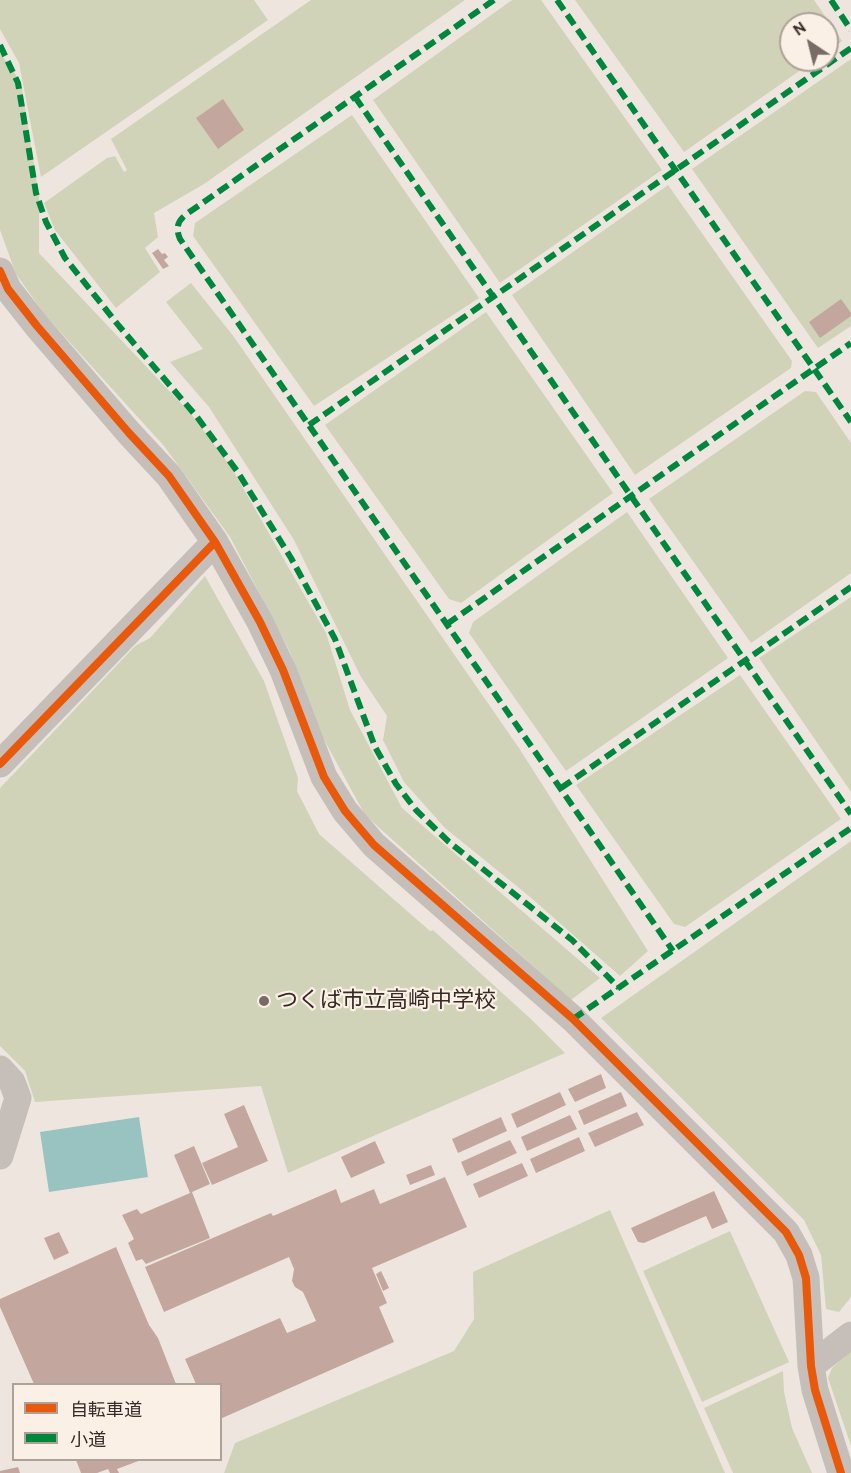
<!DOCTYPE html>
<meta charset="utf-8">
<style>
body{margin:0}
#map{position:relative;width:851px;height:1473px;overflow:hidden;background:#eee6de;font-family:Cabin,"Noto Sans JP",sans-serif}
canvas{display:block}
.legend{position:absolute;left:12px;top:1383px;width:210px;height:78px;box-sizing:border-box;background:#fbf0e5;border:2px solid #ada199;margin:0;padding:8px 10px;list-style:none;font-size:18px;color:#372a26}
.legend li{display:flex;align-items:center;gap:12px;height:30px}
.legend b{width:30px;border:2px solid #ada199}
.north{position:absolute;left:779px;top:12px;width:60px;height:60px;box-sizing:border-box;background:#fbf0e5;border:2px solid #ada199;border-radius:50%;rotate:325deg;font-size:16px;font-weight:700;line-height:24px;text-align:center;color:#372a26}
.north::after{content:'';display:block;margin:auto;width:21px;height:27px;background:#776c66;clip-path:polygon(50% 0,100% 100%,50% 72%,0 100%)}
</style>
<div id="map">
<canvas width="851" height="1473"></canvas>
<ul class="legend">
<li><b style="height:8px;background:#e8590c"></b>自転車道</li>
<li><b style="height:8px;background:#00873e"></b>小道</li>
</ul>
<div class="north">N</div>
</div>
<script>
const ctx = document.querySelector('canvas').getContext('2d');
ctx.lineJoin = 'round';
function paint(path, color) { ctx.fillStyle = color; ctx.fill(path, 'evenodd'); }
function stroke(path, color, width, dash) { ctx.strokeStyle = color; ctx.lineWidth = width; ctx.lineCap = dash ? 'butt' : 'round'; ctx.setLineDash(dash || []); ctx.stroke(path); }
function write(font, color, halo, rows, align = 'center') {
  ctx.font = font + ' Cabin,"Noto Sans JP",sans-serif'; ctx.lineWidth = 4.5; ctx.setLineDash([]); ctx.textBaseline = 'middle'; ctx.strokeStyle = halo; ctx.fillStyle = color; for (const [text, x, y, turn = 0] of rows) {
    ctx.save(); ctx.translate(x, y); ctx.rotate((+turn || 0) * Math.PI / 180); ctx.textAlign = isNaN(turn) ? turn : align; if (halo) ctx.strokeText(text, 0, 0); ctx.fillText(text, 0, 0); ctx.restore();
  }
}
const green = new Path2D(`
 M0 0H254L268 20 41 177 19 63 0 29Z
 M311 0H465L204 184 154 213 158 237 145 248 160 272 116 308 55 230 44 203 107 158 115 156 124 172 127 170 111 139Z
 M512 0H541L662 170 500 283 373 100Z
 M575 0H814L842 41 827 52V24H791V60H815L684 152Z
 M0 53 21 82 39 197V253L191 414 231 467 326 633 350 710 402 808 600 978 571 1000 365 815 321 734 290 652 230 537 164 446 45 315 16 274 0 230Z
 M851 59V326L818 348 692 169Z
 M352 115 479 298 314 406 193 236 195 223Z
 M668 185 792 361 791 368 635 475 512 295Z
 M191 283 234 337 519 748 648 951 620 976 529 896 445 828 404 782 383 740 387 716 361 677 294 540 209 407 170 362 203 349 166 302Z
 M486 312 613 493 461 603 449 599 325 425Z
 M805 391 816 392 851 443V573L751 643 649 499Z
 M627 512 728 658 566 771 469 633 473 622Z
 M205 576 264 681 298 778 297 791 319 834 430 931 433 930 532 1020 565 1053 288 1173 261 1086 35 1102 25 1071 0 1046V788L135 646 150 638Z
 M851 597V792L759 658Z
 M740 675 841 819 685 927 674 924 576 785Z
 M851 841V1297L839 1312 826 1309 821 1255 804 1220 601 1018Z
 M610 1210 725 1473H224L235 1443 454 1351 474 1319 473 1272Z
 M730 1231 789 1362 702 1402 643 1271Z
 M851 1350V1446L828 1378 832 1368Z
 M783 1371 784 1392 792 1428 812 1473H733L704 1408Z`);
const water = new Path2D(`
 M139 1117 148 1177 49 1192 40 1132Z`);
const building = new Path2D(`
 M223 99 244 130 218 149 196 118Z
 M158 249 162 254 165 253 168 257 164 260 169 266 163 269 152 253Z
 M841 299 851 313V316L820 338 809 322Z
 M601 1074 606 1088 575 1102 568 1089Z
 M560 1092 566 1105 517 1128 511 1114Z
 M621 1092 627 1106 584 1125 578 1111Z
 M244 1105 268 1161 212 1185 202 1163 238 1147 224 1114Z
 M637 1112 644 1125 595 1147 588 1133Z
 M570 1115 577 1129 527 1151 521 1137Z
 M501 1117 507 1131 458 1153 452 1139Z
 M579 1137 585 1151 536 1173 530 1159Z
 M510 1140 517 1153 467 1176 461 1162Z
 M375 1141 385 1163 351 1178 341 1157Z
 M194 1146 210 1184 192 1192 210 1238 146 1264 142 1259 136 1261 128 1243 134 1239 122 1215 137 1209 141 1214 190 1193 174 1155Z
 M522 1163 528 1176 479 1198 473 1184Z
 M431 1165 435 1175 410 1185 406 1175Z
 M445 1177 467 1227 372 1268 387 1303 379 1307 394 1342 220 1419V1384H196L185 1359 280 1318 287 1333 316 1321 303 1292 295 1287 292 1281 294 1269 289 1257 164 1312 145 1267 271 1213 273 1216 336 1189 341 1203 374 1189 380 1204Z
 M714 1191 728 1222 712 1229 706 1216 644 1243 638 1242 631 1228Z
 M59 1232 69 1253 54 1260 44 1238Z
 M116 1247 149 1325 158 1338 176 1384H34L0 1307V1299Z
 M381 1271 389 1288 383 1291 376 1274Z
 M76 1460H141L117 1469 119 1473H110L108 1469 97 1473H81Z
 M18 1467 20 1473H0V1471Z`);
const minor = new Path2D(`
 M0 271 8 289 37 326 129 433 169 476 215 542 260 622 283 670 324 777 345 811 374 845 573 1019 786 1232 799 1255 806 1278 811 1366 815 1390 841 1473
 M0 764 215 542
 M0 1069 12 1082 18 1098 0 1156
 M811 1366 851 1335`);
const quiet = new Path2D(`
 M494 0 188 213C178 220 175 227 180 239L673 951
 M557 0 851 422
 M831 0 851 30
 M0 45 18 83 36 193 46 222 65 258 119 326 197 417 237 471 291 558 335 639 375 747 396 784 416 810 449 842 572 940 619 988
 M355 97 851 814
 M309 425 851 48
 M447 624 851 343
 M561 788 851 587
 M573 1019 851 828`);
const cycleway = new Path2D(`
 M0 271 8 289 37 326 129 433 169 476 215 542 260 622 283 670 324 777 345 811 374 845 573 1019 786 1232 799 1255 806 1278 811 1366 815 1390 841 1473
 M0 764 215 542`);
const markers = [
 [264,1001,6,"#776c66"]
];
const poiNames = [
 ["つくば市立高崎中学校",276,1001]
];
paint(green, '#d0d3b7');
paint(water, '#99c3c0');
paint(building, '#c3a79e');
stroke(minor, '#c6beb8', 27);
stroke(quiet, '#00873e', 6, [12, 6]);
stroke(cycleway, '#e8590c', 8);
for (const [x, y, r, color] of markers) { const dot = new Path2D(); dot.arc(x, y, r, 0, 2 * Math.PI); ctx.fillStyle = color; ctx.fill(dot); stroke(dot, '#fbf0e5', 2); }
write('22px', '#372a26', '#fbf0e5', poiNames, 'left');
</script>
